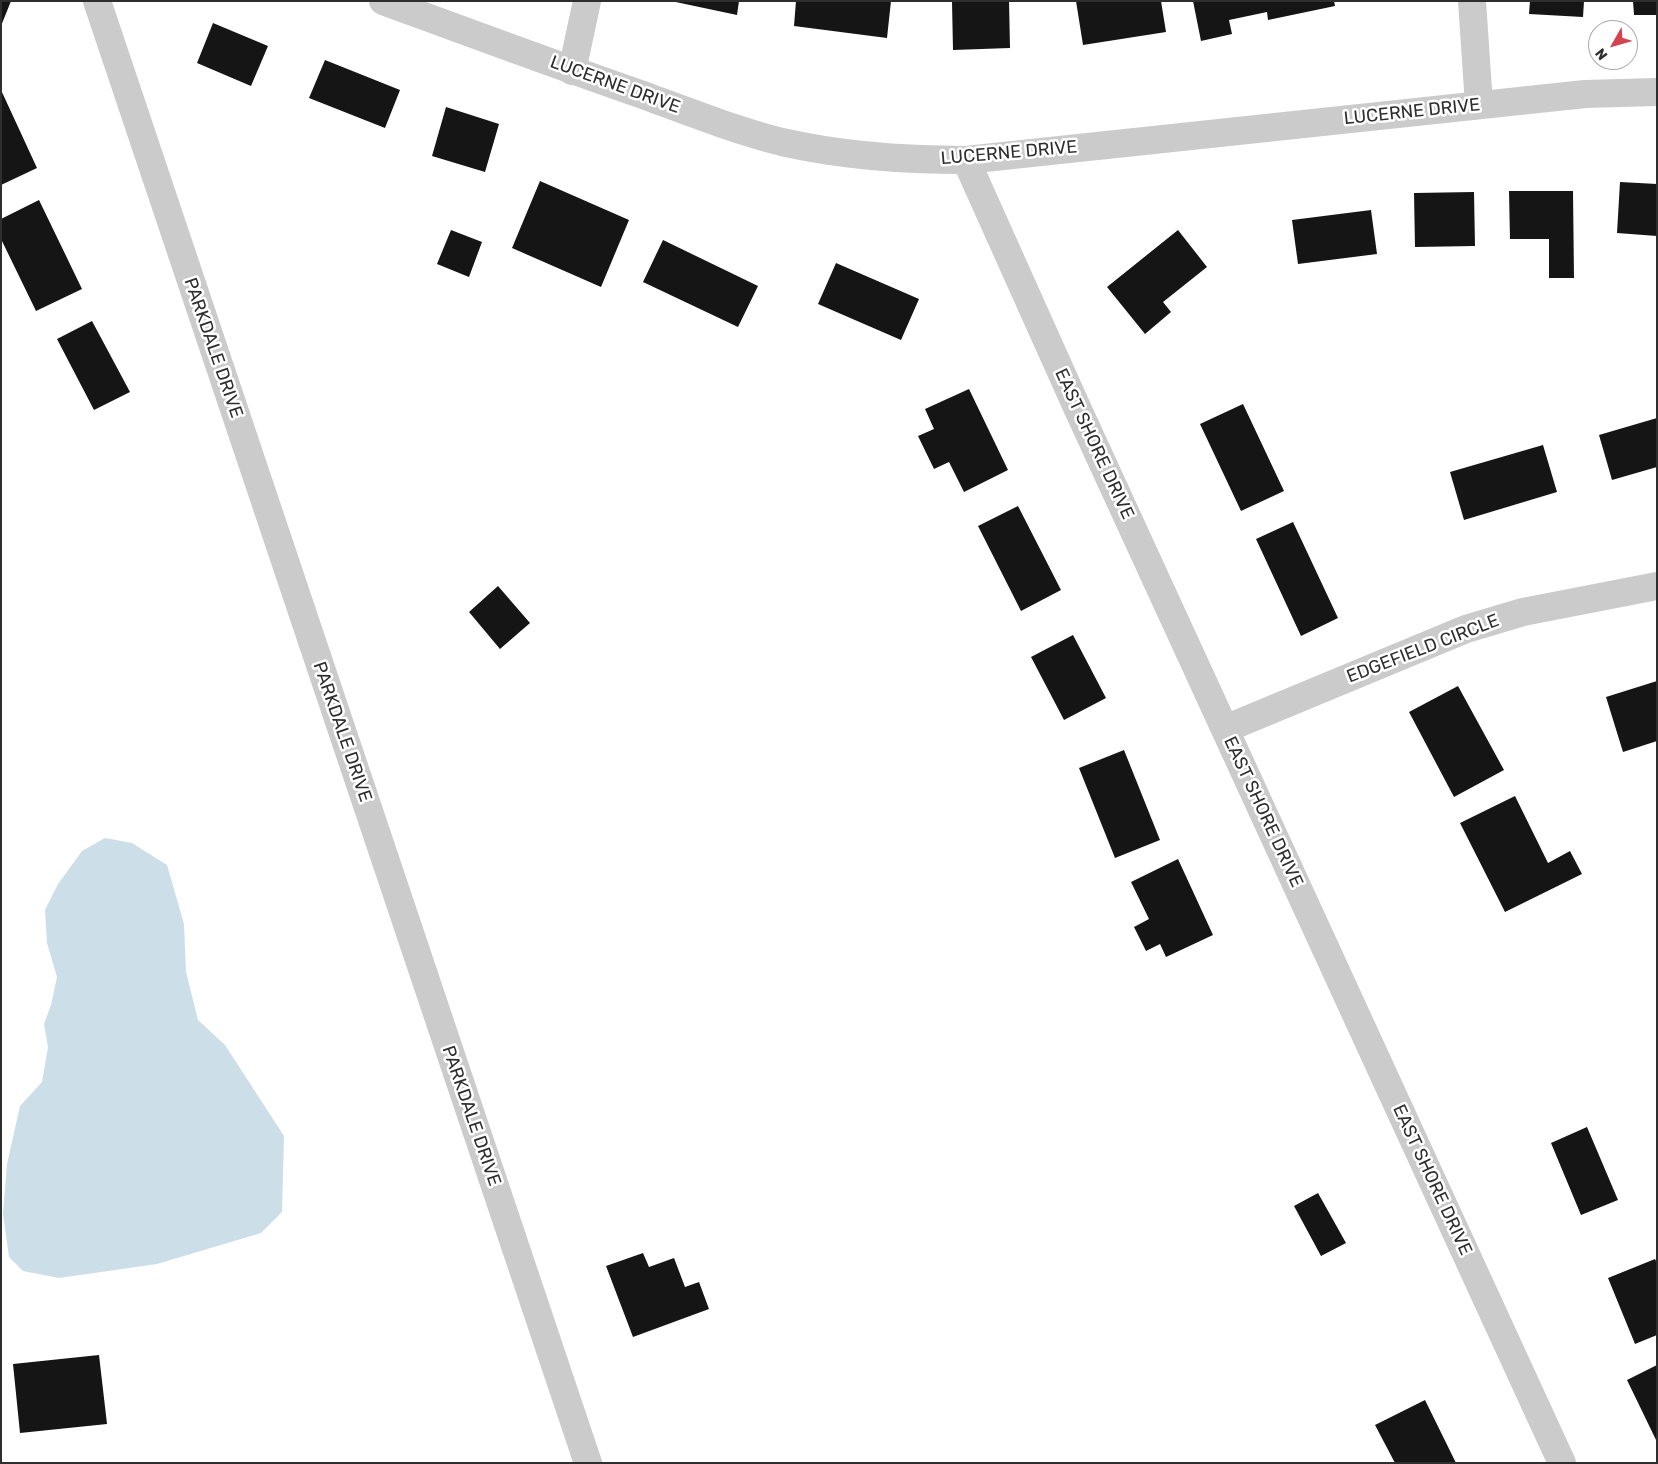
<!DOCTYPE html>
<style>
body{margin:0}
#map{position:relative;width:1658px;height:1464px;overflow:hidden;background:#fff;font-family:Rubik,sans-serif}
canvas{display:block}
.frame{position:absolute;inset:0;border:2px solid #2e2e2e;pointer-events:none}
.north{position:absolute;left:1588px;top:20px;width:50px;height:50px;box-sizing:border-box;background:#fff;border:1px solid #ababab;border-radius:50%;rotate:232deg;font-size:14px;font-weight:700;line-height:20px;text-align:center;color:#2e2e2e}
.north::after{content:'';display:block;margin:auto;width:18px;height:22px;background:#d34352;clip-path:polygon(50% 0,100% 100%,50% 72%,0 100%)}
</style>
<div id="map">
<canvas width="1658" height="1464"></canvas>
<div class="frame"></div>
<div class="north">N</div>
</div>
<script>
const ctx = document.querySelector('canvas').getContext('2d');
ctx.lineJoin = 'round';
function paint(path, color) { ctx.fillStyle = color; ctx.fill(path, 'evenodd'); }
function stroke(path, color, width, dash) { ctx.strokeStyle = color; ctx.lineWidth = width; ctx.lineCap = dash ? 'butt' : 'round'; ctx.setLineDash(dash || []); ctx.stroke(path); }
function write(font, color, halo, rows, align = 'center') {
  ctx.font = font + ' Rubik,sans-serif'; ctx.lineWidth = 5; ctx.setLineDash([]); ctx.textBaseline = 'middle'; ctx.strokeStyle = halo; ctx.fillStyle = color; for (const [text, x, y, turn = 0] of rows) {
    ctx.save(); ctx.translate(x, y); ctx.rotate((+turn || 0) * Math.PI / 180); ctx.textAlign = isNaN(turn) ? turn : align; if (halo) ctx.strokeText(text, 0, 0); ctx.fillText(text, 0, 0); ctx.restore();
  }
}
const water = new Path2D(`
 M105 838 132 843 167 865 184 924 186 972 198 1020 225 1045 284 1136 282 1212 261 1233 157 1264 59 1278 23 1271 9 1257 3 1214 7 1164 20 1106 42 1082 48 1047 44 1024 51 1005 57 977 47 943 45 910 58 884 82 851Z`);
const building = new Path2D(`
 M1 1H11L1 26Z
 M671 1H739L737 15Z
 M796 1H891L887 38 794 26Z
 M1009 1 1010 48 953 50 952 2Z
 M1076 1H1161L1166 32 1083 45Z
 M1193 1H1334L1335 6 1268 20 1267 12 1229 20 1232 34 1201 41Z
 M1530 1H1584L1583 17 1529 14Z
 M1633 1H1657V15H1634Z
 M213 23 268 46 251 86 197 63Z
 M325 60 400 90 385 128 309 98Z
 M1 90 37 168 1 185Z
 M446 107 499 124 485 172 432 156Z
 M540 181 629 220 601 287 512 248Z
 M1620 182 1657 184V236L1617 233Z
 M1509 191H1573L1574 278H1549V239H1510Z
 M1474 192 1475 246 1415 247 1414 193Z
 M39 200 82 289 36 311 1 239V219Z
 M1371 210 1377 254 1298 264 1292 220Z
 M451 230 482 242 469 277 437 264Z
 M1178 230 1207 267 1163 302 1171 312 1145 334 1107 287Z
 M663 240 758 286 738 327 643 282Z
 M836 263 919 299 901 340 818 304Z
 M92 321 130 392 94 410 57 339Z
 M969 389 1008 470 964 492 949 462 934 469 918 436 934 429 925 409Z
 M1243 404 1284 491 1241 511 1200 424Z
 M1657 418V467L1612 480 1599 435Z
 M1543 445 1557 492 1464 520 1450 472Z
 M1018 506 1061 590 1021 611 978 526Z
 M1293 522 1338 618 1301 636 1256 539Z
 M498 586 530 623 500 649 469 612Z
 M1073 635 1106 698 1064 720 1031 657Z
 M1657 681V741L1623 752 1606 697Z
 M1458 686 1504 770 1454 797 1409 712Z
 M1124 750 1160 840 1115 858 1079 768Z
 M1515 796 1548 863 1570 851 1582 874 1505 912 1460 823Z
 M1178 859 1213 935 1166 957 1160 944 1146 951 1134 927 1149 919 1131 882Z
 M1587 1127 1618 1200 1581 1215 1551 1143Z
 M1318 1193 1346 1243 1321 1256 1294 1206Z
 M643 1253 649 1267 674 1258 685 1287 699 1282 709 1309 633 1337 606 1266Z
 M1655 1259 1657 1263V1335L1635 1344 1608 1278Z
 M99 1355 107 1424 20 1433 13 1364Z
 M1657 1365V1442L1627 1380Z
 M1425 1400 1456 1463H1395L1375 1425Z`);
const minor = new Path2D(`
 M97 1 588 1463
 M383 1C470 33 556 65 643 95 689 112 735 130 782 142 843 156 904 160 966 160L1585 94 1657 92
 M1472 1 1479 105
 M572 71 587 1
 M966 160 1075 403 1562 1463
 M1225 729 1466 629 1523 612 1657 586`);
const streetNames = [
 ["LUCERNE DRIVE",615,85,20],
 ["LUCERNE DRIVE",1412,112,-6],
 ["LUCERNE DRIVE",1009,153,-5],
 ["PARKDALE DRIVE",213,348,71],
 ["EAST SHORE DRIVE",1094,444,65],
 ["EDGEFIELD CIRCLE",1423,649,-21],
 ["PARKDALE DRIVE",342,732,71],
 ["EAST SHORE DRIVE",1263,812,65],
 ["PARKDALE DRIVE",471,1116,71],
 ["EAST SHORE DRIVE",1432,1180,65]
];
paint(water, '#ccdee8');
paint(building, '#151515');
stroke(minor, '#cbcbcb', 28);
write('18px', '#2e2e2e', '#fff', streetNames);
</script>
